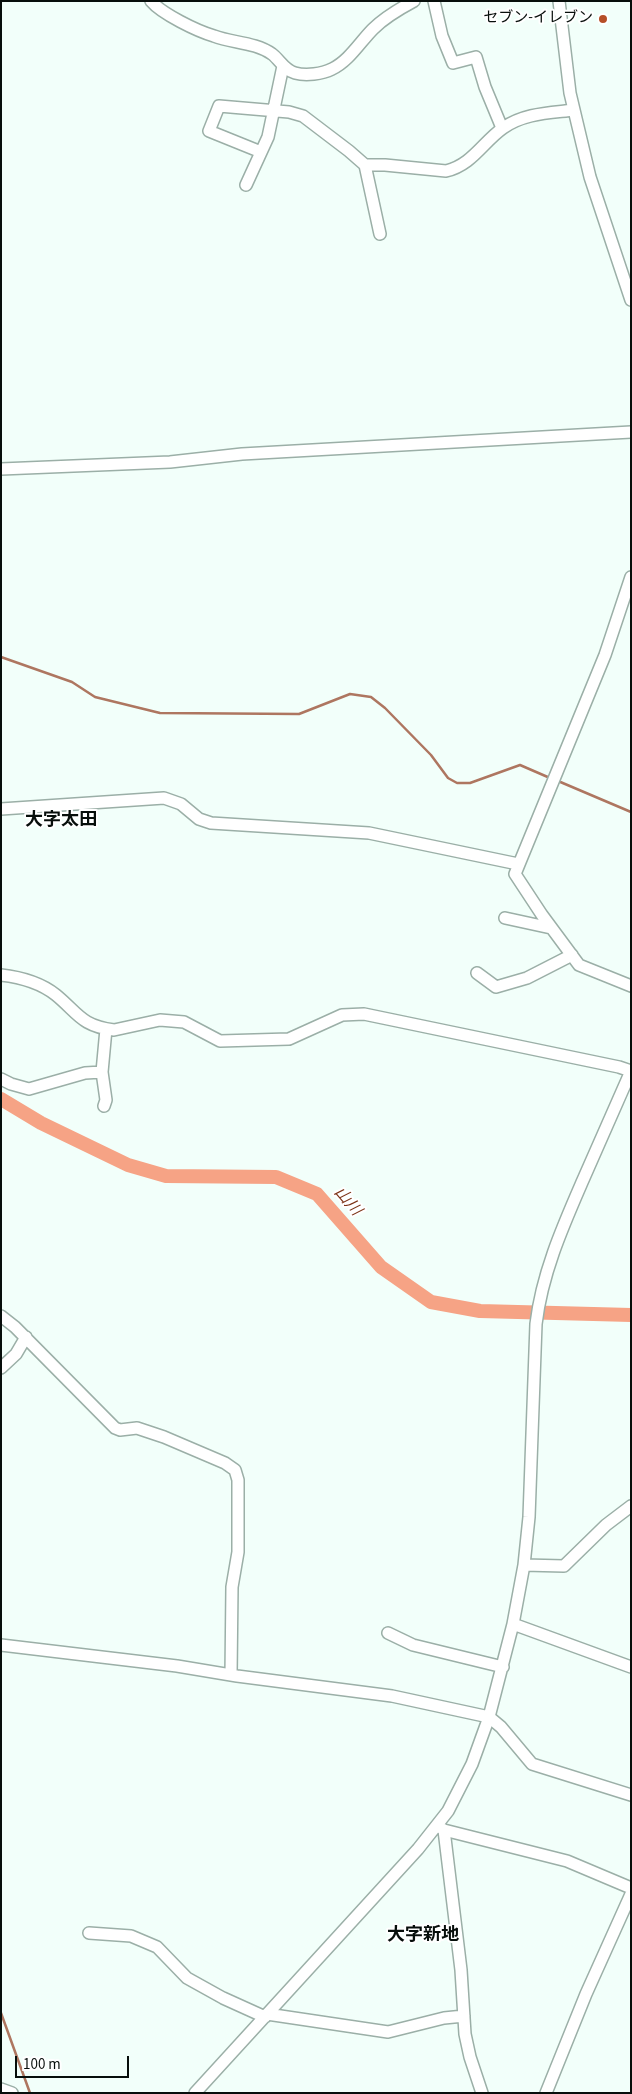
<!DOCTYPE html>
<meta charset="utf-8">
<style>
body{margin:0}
#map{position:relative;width:632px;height:2094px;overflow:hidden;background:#f2fffa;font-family:"Source Sans 3",sans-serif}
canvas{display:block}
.frame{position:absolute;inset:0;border:2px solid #070e0b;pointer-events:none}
.scale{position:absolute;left:15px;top:2056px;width:114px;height:22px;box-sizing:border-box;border:2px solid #070e0b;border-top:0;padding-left:6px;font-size:15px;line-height:18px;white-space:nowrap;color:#070e0b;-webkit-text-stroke:4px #fff;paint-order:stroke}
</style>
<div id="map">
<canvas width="632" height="2094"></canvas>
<div class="frame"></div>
<div class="scale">100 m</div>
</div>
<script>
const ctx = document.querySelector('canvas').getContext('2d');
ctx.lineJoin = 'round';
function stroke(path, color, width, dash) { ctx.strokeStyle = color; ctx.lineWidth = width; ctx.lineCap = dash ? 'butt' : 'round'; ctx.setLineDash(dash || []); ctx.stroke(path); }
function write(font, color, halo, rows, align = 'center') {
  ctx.font = font + ' "Source Sans 3","Noto Sans JP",sans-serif'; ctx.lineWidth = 4; ctx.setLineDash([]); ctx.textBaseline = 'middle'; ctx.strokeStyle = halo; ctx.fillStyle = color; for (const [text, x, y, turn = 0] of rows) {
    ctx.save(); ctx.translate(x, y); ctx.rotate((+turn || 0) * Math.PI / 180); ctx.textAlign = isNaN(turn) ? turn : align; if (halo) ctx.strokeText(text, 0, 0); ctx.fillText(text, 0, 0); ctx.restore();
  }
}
const stream = new Path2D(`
 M1 657 72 682 95 697 160 713 299 714 350 694 371 697 385 708 431 755 448 778 457 783H470L520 765 550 778
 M558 781 631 812
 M1 2013 30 2093`);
const river = new Path2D(`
 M1 1099 41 1123 128 1165 166 1176 276 1177 317 1194 381 1267 431 1302 480 1311 631 1315`);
const minor = new Path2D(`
 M151 1C162 14 197 31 214 36 232 43 255 42 272 54 280 60 284 70 295 73 306 76 322 74 332 69 349 61 360 42 373 29 385 17 399 9 414 1
 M434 1 442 36 453 63 476 57 485 87 502 128
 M559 1 570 93 590 177 631 300
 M261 152 209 131 219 106 289 112 303 116 349 151 365 165 380 234
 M365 165H385L446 171C472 165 483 142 503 128 524 113 550 113 574 110
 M246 185 268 137 283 66
 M1 469 170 462 242 454 631 432
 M631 577 605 655 515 874 542 915 579 965 631 986
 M1 809 164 798 181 804 199 819 211 823 369 833 518 864
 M505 918 551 928
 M477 973 496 987 527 978 572 955
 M1 975C19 977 41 983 56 995 78 1013 81 1026 114 1030L160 1020 184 1022 220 1041 289 1039 342 1015 364 1014 619 1067 631 1071
 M1 1079 11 1084 29 1089 85 1073 102 1072
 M104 1106 106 1100 102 1072 106 1029
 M1 1316 15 1327 115 1428 120 1430 137 1428 164 1437 225 1463 235 1470 238 1480V1552L232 1587 231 1675
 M1 1368 16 1354 26 1337
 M524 1565 564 1566 606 1525 631 1506
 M513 1624 631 1667
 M388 1633 413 1645 503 1667
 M1 1645 177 1666 237 1676 392 1696 489 1717 501 1727 532 1764 631 1795
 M438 1826 444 1830 567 1861 631 1888
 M444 1830 461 1970 465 2034 470 2057 482 2093
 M89 1933 131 1936 157 1947 187 1978 223 1998 265 2017
 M267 2014 388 2032 444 2018 464 2016
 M1 2089 12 2093
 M195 2093 418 1849 448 1811 472 1764 489 1717 513 1624 524 1565 529 1517 536 1324C542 1273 563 1226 583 1180 599 1144 615 1107 631 1071
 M546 2093 586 1994 631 1894`);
const markers = [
 [603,19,5,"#b64f27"]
];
const poiNames = [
 ["セブン-イレブン",593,19]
];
const waterNames = [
 ["山川",347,1202,49]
];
const quarterNames = [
 ["大字太田",61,821],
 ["大字新地",423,1936]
];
stroke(stream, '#ae7660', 2.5);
stroke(river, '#f6a385', 14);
stroke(minor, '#9bafa7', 14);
stroke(minor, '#fff', 11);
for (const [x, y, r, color] of markers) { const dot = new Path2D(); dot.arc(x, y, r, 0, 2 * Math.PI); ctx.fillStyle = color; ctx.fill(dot); stroke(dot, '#fff', 2); }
write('15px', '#070e0b', '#fff', poiNames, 'right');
write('italic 16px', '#7b3215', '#fff', waterNames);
write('bold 18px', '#070e0b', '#fff', quarterNames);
</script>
